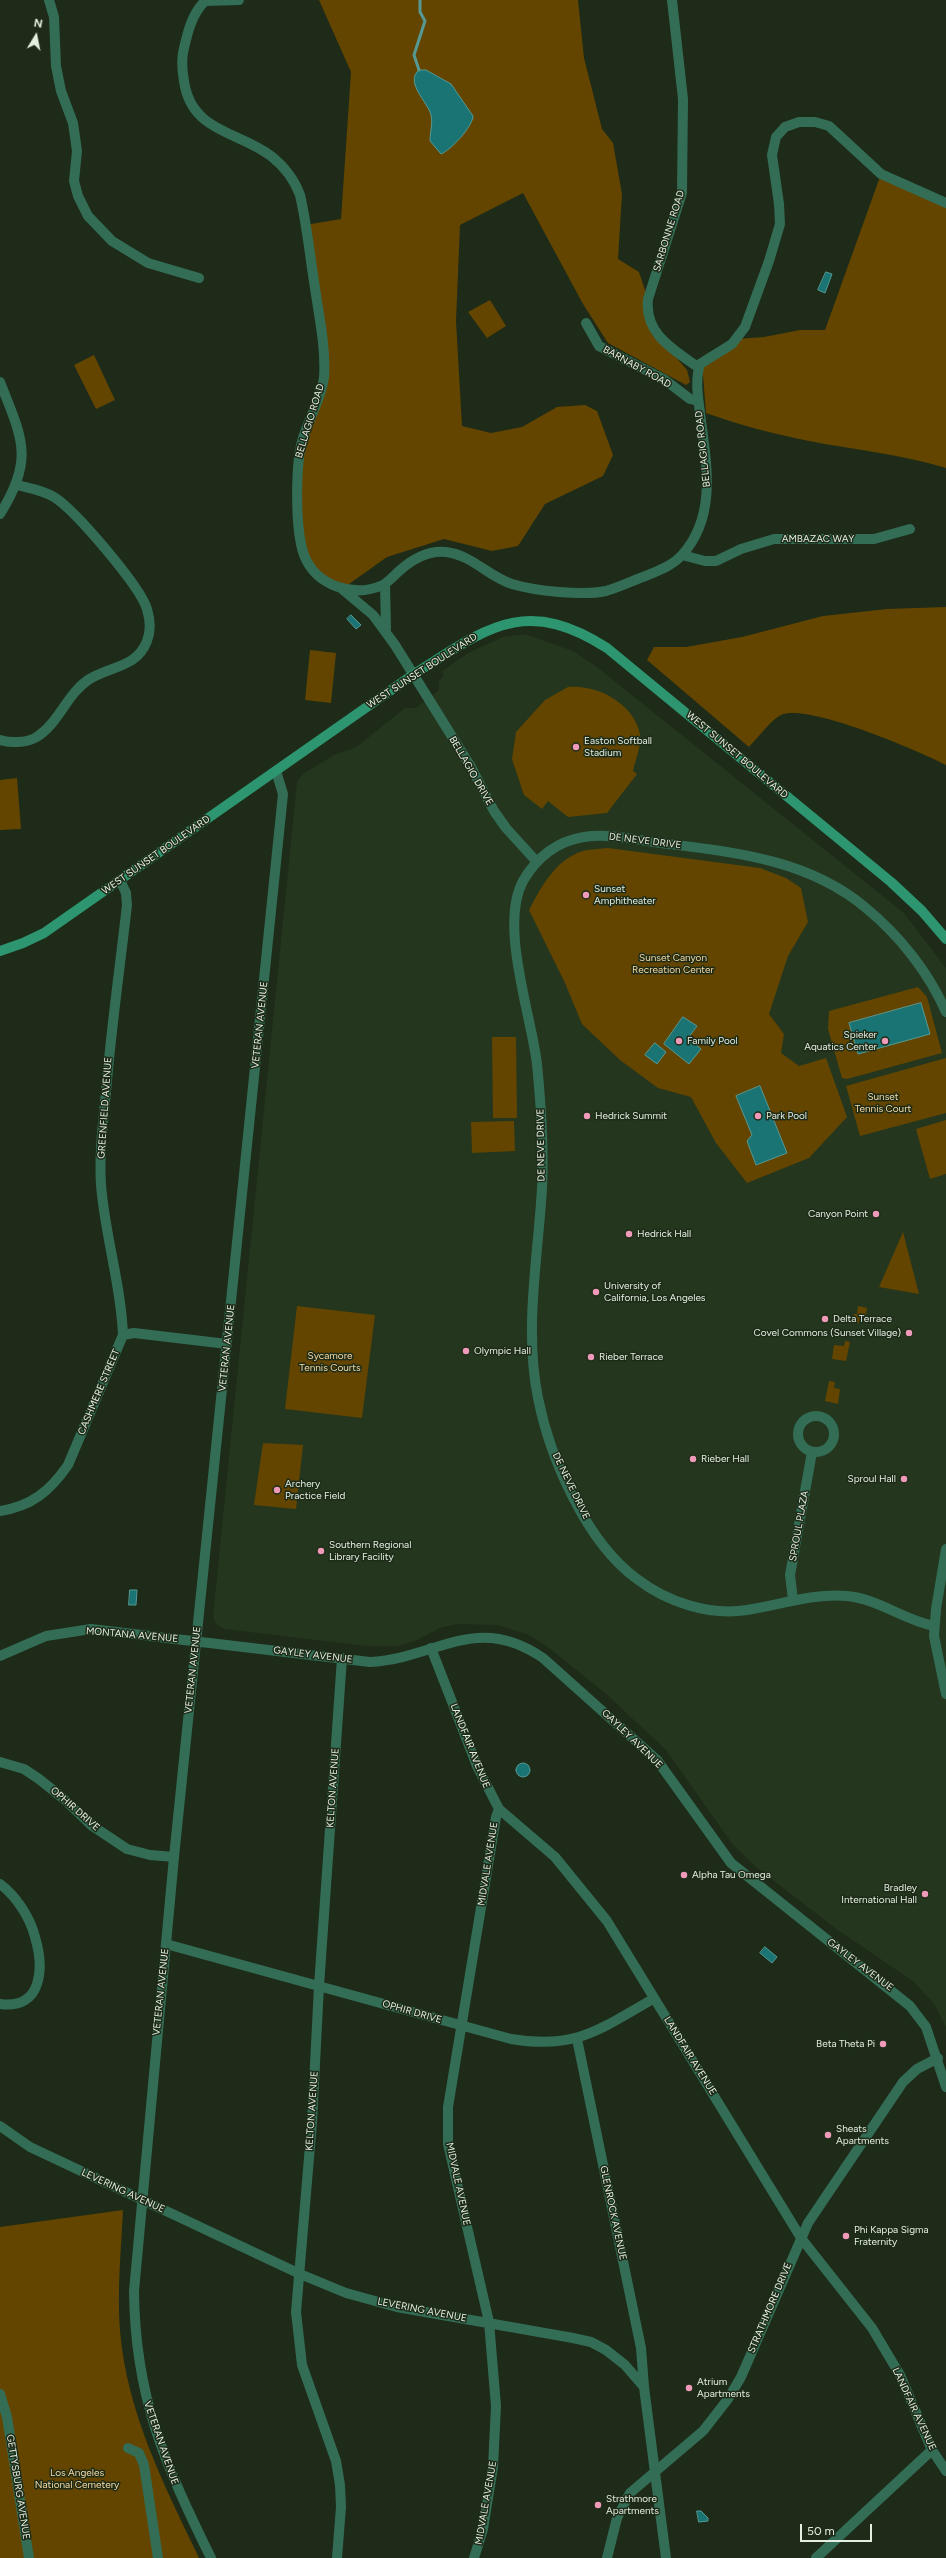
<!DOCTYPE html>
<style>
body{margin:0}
#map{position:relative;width:946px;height:2558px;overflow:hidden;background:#1d2b18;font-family:Figtree,sans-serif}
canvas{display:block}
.north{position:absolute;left:16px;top:16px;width:40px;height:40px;-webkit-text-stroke:3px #1d2b18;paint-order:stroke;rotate:10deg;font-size:11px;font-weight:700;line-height:16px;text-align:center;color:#e4eee1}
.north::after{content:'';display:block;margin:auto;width:14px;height:18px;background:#e4eee1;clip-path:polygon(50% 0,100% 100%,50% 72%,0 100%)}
.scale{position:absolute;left:800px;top:2524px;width:72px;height:18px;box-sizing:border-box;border:2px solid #e4eee1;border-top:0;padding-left:5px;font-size:12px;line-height:14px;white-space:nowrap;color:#e4eee1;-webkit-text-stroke:3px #1d2b18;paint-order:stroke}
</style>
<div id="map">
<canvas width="946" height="2558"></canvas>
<div class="north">N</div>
<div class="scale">50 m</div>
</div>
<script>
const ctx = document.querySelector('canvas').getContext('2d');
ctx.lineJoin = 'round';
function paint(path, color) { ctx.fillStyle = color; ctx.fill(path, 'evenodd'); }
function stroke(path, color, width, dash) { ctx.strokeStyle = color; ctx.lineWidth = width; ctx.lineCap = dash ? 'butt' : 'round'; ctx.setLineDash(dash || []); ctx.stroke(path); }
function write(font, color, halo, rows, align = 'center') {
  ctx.font = font + ' Figtree,sans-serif'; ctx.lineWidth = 3; ctx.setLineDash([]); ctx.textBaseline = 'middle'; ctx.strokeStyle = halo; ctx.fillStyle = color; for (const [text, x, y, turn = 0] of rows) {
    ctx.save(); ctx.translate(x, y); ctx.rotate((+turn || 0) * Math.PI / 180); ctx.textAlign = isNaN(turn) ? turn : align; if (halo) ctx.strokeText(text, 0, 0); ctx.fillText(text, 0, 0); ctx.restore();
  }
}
const built = new Path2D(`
 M525 634 573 651 593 664 904 913 946 968V2027L934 2004 914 1982 835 1928 756 1867 733 1845 665 1749 605 1693 549 1648 529 1635 497 1625 457 1624 440 1628 417 1640 399 1646H367L224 1629 216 1624 213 1616 297 782 303 774 334 755 355 748 405 708H416L439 690V681L444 675 442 671 468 653 503 637Z`);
const green = new Path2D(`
 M319 0H578L584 58 602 129 613 143 622 194 618 259 639 272 662 341 687 370 690 382 686 385 608 343 583 304 523 193 460 225 456 321 462 426 491 433 522 427 557 407 585 405 597 411 613 455 603 476 545 504 518 546 492 551 444 539 387 557 342 589 322 580 303 552 298 461 323 380 305 225 341 219 351 72Z
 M881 174 946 203V468C901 454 855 450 809 441 774 434 739 425 706 413L702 362 736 339 764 337 800 330H825Z
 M490 300 506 326 487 338 468 312Z
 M94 355 115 400 96 409 74 365Z
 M946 607V765C918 751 808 703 781 715 772 719 757 739 749 747L647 660 654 647H686L742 637 823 616 887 609Z
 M310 650 336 653 331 703 305 700Z
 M568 687C598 684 634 704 640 734 642 744 635 761 633 771L637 774 607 813 568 817 548 801 542 809 524 795 512 759 516 732 545 700Z
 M17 778 21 829 0 830V780Z
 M608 848 760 868 786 878 801 888 808 922 788 956 769 1014 784 1034 781 1053 799 1066 826 1058 847 1117 809 1158 747 1183 716 1143 691 1097 658 1088 620 1060 582 1024 565 983 529 910C541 887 556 859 583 851 591 849 601 849 608 848Z
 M918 987 927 997 942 1053 847 1079 842 1078 828 1029 829 1011Z
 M492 1037H516L517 1118H493Z
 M946 1058V1113L860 1136 846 1086Z
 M946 1120V1174L930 1179 916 1129Z
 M514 1121 515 1151 472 1153 471 1122Z
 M903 1232 919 1294 879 1287Z
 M297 1306 375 1315 362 1418 285 1409Z
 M858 1306 867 1308 865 1320 860 1319 859 1323 853 1321 854 1314H857Z
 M845 1341 850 1342 846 1361 832 1359 834 1345 844 1346Z
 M829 1381 835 1382 834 1388 840 1389 838 1404 825 1401Z
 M263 1443 303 1445 296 1509 254 1505Z
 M123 2210C121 2250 117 2291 120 2331 127 2413 164 2485 199 2558H0V2227Z`);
const water = new Path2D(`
 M419 70H426L451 84 473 116C473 126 451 150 441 154L430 141C430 132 433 123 431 115 428 102 404 82 419 70Z
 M826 272 832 274 825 293 818 290Z
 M351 615 361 625 356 629 347 619Z
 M921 1003 930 1034 858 1054 849 1023Z
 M683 1017 697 1026 688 1038 701 1049 689 1064 664 1044Z
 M655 1043 666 1052 657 1064 645 1055Z
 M760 1086 787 1153 756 1165 747 1141 752 1135 736 1096Z
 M130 1590H137L136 1605H129Z
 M516 1770a7 7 0 1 1 14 0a7 7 0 1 1-14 0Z
 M765 1947 777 1957 772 1963 760 1953Z
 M697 2511H701L708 2518V2521L699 2522Z`);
const stream = new Path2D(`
 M419 70 414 55 425 21 420 12V0`);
const minor = new Path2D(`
 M49 0 54 17 56 66 61 91 73 123 77 151 74 181 78 196 88 216 112 241 148 263 199 278
 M239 0 205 1C192 14 188 31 184 48 181 59 182 70 184 81 191 132 238 131 271 156 285 167 294 179 300 195 307 225 310 257 315 288 319 316 326 348 324 377 322 397 309 418 303 438 295 464 295 530 304 555 316 586 353 598 383 585 388 582 393 577 398 572 411 560 427 550 446 552 472 555 489 577 512 584 535 591 583 596 606 591 620 587 634 580 648 575 660 570 673 565 682 555 718 515 706 462 700 413 698 398 695 379 700 364L732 344 745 327 769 261 780 224 779 204 772 155 776 137 785 127 799 122H815L829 126 881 174 946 203
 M672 0 683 99 682 193 648 299C644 334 674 350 698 367
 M586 323 599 346 665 380 690 399 698 401
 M0 382C22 438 35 459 0 514
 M682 555 705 561H716L741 549 774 539H874L910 529
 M385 584 386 629
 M342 589 373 615 395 645
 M395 645 471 767 494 811 506 828 536 861
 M0 740C10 743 26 743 35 738 59 724 66 695 88 680 109 666 137 668 147 641 151 631 150 619 147 609 140 586 75 510 54 497 43 490 29 488 17 485
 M120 880 126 893 127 905C120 967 111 1029 106 1092 103 1123 99 1154 101 1185 105 1236 121 1284 123 1335
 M798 1434a18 18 0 1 1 36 0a18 18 0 1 1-36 0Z
 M0 1511C32 1506 50 1491 68 1465L123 1335 134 1333 227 1344
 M946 1549 936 1609 934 1636 946 1694
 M793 1600 790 1575 812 1452
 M934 1626C903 1620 879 1599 847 1596 813 1593 780 1605 747 1610 709 1616 667 1602 637 1579 586 1542 550 1458 538 1398 524 1329 538 1258 542 1188 544 1147 541 1105 537 1064 531 1014 499 925 523 881 536 858 557 841 584 837 609 833 637 840 661 843 733 852 808 859 866 908 900 936 929 973 946 1012
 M431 1648 477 1766 499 1809 555 1857 607 1921 801 2238 872 2328 900 2375 932 2450 946 2471
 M0 1762 24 1769 39 1779 64 1799 91 1825 127 1849 150 1855 174 1857
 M0 1884C16 1896 30 1917 35 1937 44 1967 43 2010 0 2004
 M166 1944 511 2039C576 2050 600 2029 653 1999
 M577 2039 641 2348 644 2387
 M0 2126 30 2147 300 2274 346 2293 397 2307 573 2338 591 2342 606 2350 625 2365 644 2387 666 2558
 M0 2394 7 2417 29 2558
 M128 2448 139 2453 144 2465 158 2558
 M337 2558 341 2507 340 2485 336 2461 302 2365 296 2312 312 2122 319 1986 342 1658
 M474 2558 483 2529 493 2467 496 2406 489 2322 448 2144V2107L496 1817 499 1809
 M607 2558 617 2518 630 2493 703 2431 728 2399 741 2377 808 2223 903 2082 917 2069 938 2058
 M816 2558 932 2450`);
const tertiary = new Path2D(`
 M0 1656 46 1636 91 1629 370 1662C438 1658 476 1612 543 1658L657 1760 731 1863 910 2006 926 2027 946 2087
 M211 2558C165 2464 135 2398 134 2291L174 1857 283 794 276 771`);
const secondary = new Path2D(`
 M0 951 23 943 44 933 414 674C486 629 524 595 607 648L891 882 922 911 946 939`);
const markers = [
 [576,747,4,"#ef9ab8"],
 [586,895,4,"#ef9ab8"],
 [679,1041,4,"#ef9ab8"],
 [885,1041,4,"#ef9ab8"],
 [587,1116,4,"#ef9ab8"],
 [758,1116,4,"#ef9ab8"],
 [876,1214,4,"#ef9ab8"],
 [629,1234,4,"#ef9ab8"],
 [596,1292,4,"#ef9ab8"],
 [825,1319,4,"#ef9ab8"],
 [909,1333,4,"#ef9ab8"],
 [466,1351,4,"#ef9ab8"],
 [591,1357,4,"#ef9ab8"],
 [693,1459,4,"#ef9ab8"],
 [904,1479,4,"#ef9ab8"],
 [277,1490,4,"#ef9ab8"],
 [321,1551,4,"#ef9ab8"],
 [684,1875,4,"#ef9ab8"],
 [925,1894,4,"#ef9ab8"],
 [883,2044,4,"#ef9ab8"],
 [828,2135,4,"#ef9ab8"],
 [846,2236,4,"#ef9ab8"],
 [689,2388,4,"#ef9ab8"],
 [598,2505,4,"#ef9ab8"]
];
const streetNames = [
 ["SARBONNE ROAD",669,231,-73],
 ["BARNABY ROAD",637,367,29],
 ["BELLAGIO ROAD",310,421,-73],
 ["BELLAGIO ROAD",703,449,-96],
 ["AMBAZAC WAY",818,539],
 ["WEST SUNSET BOULEVARD",422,671,-33],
 ["WEST SUNSET BOULEVARD",737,755,40],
 ["BELLAGIO DRIVE",471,771,60],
 ["DE NEVE DRIVE",645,841,7],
 ["WEST SUNSET BOULEVARD",156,855,-35],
 ["VETERAN AVENUE",260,1025,-84],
 ["GREENFIELD AVENUE",105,1108,-86],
 ["DE NEVE DRIVE",541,1145,-91],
 ["VETERAN AVENUE",227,1348,-84],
 ["CASHMERE STREET",99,1392,-67],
 ["DE NEVE DRIVE",571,1486,64],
 ["SPROUL PLAZA",799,1526,-80],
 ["MONTANA AVENUE",132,1635,5],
 ["GAYLEY AVENUE",313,1655,7],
 ["VETERAN AVENUE",193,1670,-84],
 ["GAYLEY AVENUE",632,1739,44],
 ["LANDFAIR AVENUE",470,1746,68],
 ["KELTON AVENUE",333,1788,-86],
 ["OPHIR DRIVE",75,1809,41],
 ["MIDVALE AVENUE",488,1864,-81],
 ["GAYLEY AVENUE",860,1965,37],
 ["VETERAN AVENUE",161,1992,-84],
 ["OPHIR DRIVE",412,2012,16],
 ["LANDFAIR AVENUE",690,2056,58],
 ["KELTON AVENUE",312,2111,-86],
 ["MIDVALE AVENUE",458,2184,78],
 ["LEVERING AVENUE",123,2191,25],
 ["GLENROCK AVENUE",613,2213,78],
 ["STRATHMORE DRIVE",770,2308,-67],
 ["LEVERING AVENUE",422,2310,11],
 ["LANDFAIR AVENUE",914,2409,65],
 ["VETERAN AVENUE",161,2443,71],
 ["GETTYSBURG AVENUE",18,2487,81],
 ["MIDVALE AVENUE",486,2503,-80]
];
const poiNames = [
 ["Easton Softball",584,741],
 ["Stadium",584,753],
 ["Sunset",594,889],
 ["Amphitheater",594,901],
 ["Spieker",877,1035,"right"],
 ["Aquatics Center",877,1047,"right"],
 ["Family Pool",687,1041],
 ["Hedrick Summit",595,1116],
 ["Park Pool",766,1116],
 ["Canyon Point",868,1214,"right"],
 ["Hedrick Hall",637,1234],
 ["University of",604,1286],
 ["California, Los Angeles",604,1298],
 ["Delta Terrace",833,1319],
 ["Covel Commons (Sunset Village)",901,1333,"right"],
 ["Olympic Hall",474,1351],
 ["Rieber Terrace",599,1357],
 ["Rieber Hall",701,1459],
 ["Sproul Hall",896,1479,"right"],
 ["Archery",285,1484],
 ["Practice Field",285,1496],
 ["Southern Regional",329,1545],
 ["Library Facility",329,1557],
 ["Alpha Tau Omega",692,1875],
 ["Bradley",917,1888,"right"],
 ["International Hall",917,1900,"right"],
 ["Beta Theta Pi",875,2044,"right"],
 ["Sheats",836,2129],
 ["Apartments",836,2141],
 ["Phi Kappa Sigma",854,2230],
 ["Fraternity",854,2242],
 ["Atrium",697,2382],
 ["Apartments",697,2394],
 ["Strathmore",606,2499],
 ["Apartments",606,2511]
];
const parkNames = [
 ["Sunset Canyon",673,958],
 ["Recreation Center",673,970],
 ["Sunset",883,1097],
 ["Tennis Court",883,1109],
 ["Sycamore",330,1356],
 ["Tennis Courts",330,1368],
 ["Los Angeles",77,2473],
 ["National Cemetery",77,2485]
];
paint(built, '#24361d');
paint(green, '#634500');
paint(water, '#197473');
stroke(water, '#569994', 1);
stroke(stream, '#569994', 3);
stroke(minor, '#336d56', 10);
stroke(tertiary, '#336d56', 10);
stroke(secondary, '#2d9570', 10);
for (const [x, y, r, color] of markers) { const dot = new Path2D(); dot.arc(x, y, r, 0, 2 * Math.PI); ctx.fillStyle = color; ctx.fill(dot); stroke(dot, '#1d2b18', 1.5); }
write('10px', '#e4eee1', '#1d2b18', streetNames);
write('10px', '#e4eee1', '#1d2b18', poiNames, 'left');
write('10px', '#f9daa3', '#1d2b18', parkNames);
</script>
